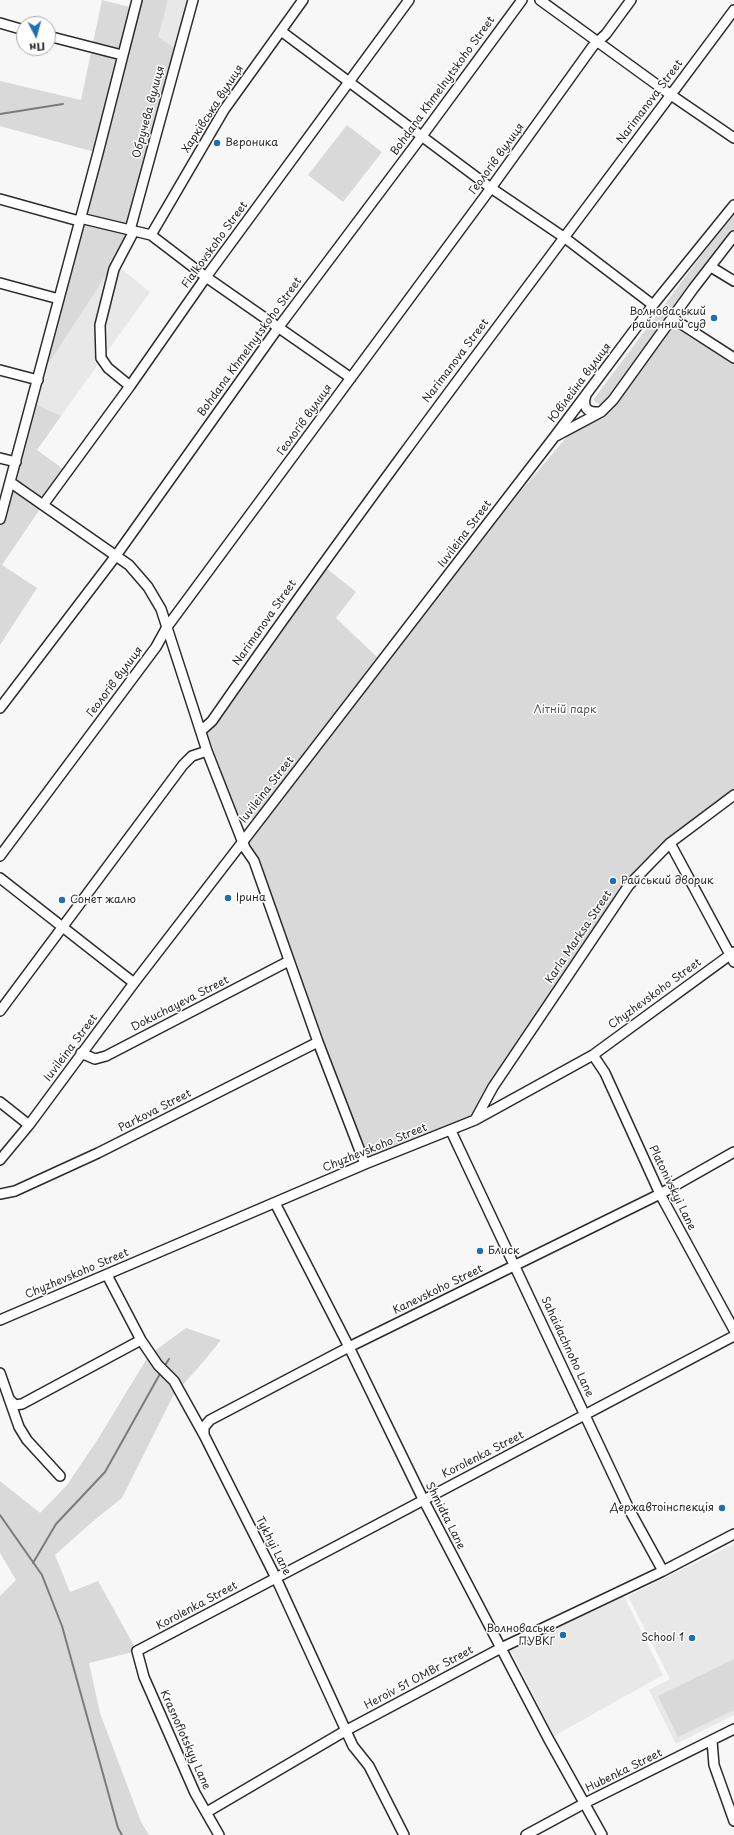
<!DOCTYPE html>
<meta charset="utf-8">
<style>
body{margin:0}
#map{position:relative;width:734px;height:1835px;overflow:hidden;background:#f7f7f7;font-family:"Playpen Sans",sans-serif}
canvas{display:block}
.north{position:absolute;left:16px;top:16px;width:40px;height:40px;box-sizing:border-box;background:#fff;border:1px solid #aaa;border-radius:50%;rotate:174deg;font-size:11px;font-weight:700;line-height:16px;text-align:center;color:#2b2b2b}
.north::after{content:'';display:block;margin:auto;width:14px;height:18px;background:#1f6fb2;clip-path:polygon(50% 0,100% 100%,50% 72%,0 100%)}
</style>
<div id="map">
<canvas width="734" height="1835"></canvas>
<div class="north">Пн</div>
</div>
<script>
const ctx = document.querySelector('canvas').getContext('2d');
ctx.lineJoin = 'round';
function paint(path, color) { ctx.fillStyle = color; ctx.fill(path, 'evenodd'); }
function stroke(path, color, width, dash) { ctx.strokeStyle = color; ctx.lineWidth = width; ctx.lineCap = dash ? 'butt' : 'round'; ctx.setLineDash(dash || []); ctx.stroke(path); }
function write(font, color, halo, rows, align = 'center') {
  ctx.font = font + ' "Playpen Sans",sans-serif'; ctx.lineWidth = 3; ctx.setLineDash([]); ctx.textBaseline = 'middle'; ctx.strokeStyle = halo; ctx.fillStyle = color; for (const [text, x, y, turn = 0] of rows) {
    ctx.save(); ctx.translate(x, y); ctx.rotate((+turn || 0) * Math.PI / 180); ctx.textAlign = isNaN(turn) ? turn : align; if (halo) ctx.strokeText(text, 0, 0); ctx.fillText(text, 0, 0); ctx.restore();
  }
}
const built = new Path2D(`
 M168 0H193L178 50 157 37Z
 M114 263 150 292 61 416 31 402 38 380Z
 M734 1544V1715L676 1744 649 1690 670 1679 628 1596Z
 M622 1592 663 1675 554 1736 510 1649Z`);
const green = new Path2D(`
 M102 0 134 8 137 0H168L158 37 178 50 130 230 114 263 38 380 98 153 0 126V81L81 100Z
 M347 125 382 152 343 202 308 175Z
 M734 212V234L605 409 593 400Z
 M674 324 734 358V795L670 843 629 885 475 1120 365 1164 245 848 520 492 571 432 604 418 615 401Z
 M31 402 61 416 37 450 66 471 2 565 37 588 0 645V519Z
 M325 567 356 592 336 618 377 657 255 819 246 818 237 814 206 730Z
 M186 1328 221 1340 204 1361 173 1396 122 1498 92 1522 55 1555 70 1592 98 1581 137 1651 89 1663 100 1713 141 1822 149 1835H0V1596L16 1580 0 1553V1481L40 1513 67 1485 98 1439 149 1355Z
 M734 1659V1710L678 1737 658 1696Z`);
const stream = new Path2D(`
 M0 114 63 104
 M164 1367 169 1359
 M0 1515 42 1575 62 1626 118 1828 122 1835
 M33 1563 56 1524 105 1472 161 1372`);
const minor = new Path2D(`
 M540 0 671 95 734 138
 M0 23 24 30
 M281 31 491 188 565 238 653 305
 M48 36 122 55
 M0 199 79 221
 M80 218 151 235 206 277 351 378
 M130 230 193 0
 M151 235 224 110 303 0
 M711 267 734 281
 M0 283 59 299
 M672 318 734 358
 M0 370 38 380
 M130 386 108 368 101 358 100 325 114 269 134 231
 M586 395C582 407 587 413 599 412
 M556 436 601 412 613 400 693 289 734 236
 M0 458 16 462
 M10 482 129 565 148 587 161 609 207 751 245 848 254 861 318 1042 365 1164
 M43 505 130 386 206 277 409 0
 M0 519 98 153 137 0
 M0 708 115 557 278 328 422 136 522 0
 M202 730 212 721C380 479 559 246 734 10
 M670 843 734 962
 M0 856 156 647 167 627 491 188 593 46 606 34 631 0
 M0 878 134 983
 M0 1011 183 765 192 756 207 751
 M81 1053 95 1059 106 1056 289 961
 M593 1055 605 1073 660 1194 734 1330
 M0 1102 29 1125
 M475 1120 493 1087 629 885 670 843 734 795
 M451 1131 630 1511 663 1571
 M0 1160 29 1125 134 983 555 436 653 305 734 205
 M0 1194 15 1191 98 1153 318 1042
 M275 1203 349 1347 423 1499 548 1738 602 1835
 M107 1275 141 1340 158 1365 174 1381 204 1435 276 1578 353 1746 369 1766 404 1835
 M0 1320 365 1164 475 1120 593 1055 734 952
 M0 1373 19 1427 27 1440 60 1476
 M9 1399 15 1405 22 1404 141 1340
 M204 1435V1427L210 1420 349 1347 660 1194 734 1152
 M712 1741 714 1765 734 1821
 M207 1812 345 1731 501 1648 663 1571 734 1534
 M219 1835 195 1793 144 1677 137 1651C336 1546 536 1442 734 1336
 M526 1835 585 1803 734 1729`);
const markers = [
 [217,143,4,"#1f6fb2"],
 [714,318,4,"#1f6fb2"],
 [613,881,4,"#1f6fb2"],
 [228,898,4,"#1f6fb2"],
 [62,900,4,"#1f6fb2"],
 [480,1251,4,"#1f6fb2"],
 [722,1508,4,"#1f6fb2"],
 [563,1635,4,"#1f6fb2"],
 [692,1638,4,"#1f6fb2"]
];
const streetNames = [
 ["Bohdana Khmelnytskoho Street",443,86,-54],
 ["Narimanova Street",650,102,-53],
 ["Харківська вулиця",213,109,-57],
 ["Обручева вулиця",149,112,-75],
 ["Геологів вулиця",497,159,-54],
 ["Fialkovskoho Street",215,245,-54],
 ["Bohdana Khmelnytskoho Street",250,347,-54],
 ["Narimanova Street",456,361,-53],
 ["Ювілейна вулиця",580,383,-53],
 ["Геологів вулиця",305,420,-54],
 ["Iuvileina Street",465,534,-53],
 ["Narimanova Street",265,623,-55],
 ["Геологів вулиця",115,682,-53],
 ["Iuvileina Street",267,790,-52],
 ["Karla Marksa Street",579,937,-56],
 ["Chyzhevskoho Street",655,994,-36],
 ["Dokuchayeva Street",180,1004,-27],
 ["Iuvileina Street",71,1048,-53],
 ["Parkova Street",155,1111,-27],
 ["Chyzhevskoho Street",375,1148,-22],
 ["Platonivskyi Lane",672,1188,64],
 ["Chyzhevskoho Street",77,1274,-23],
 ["Kanevskoho Street",438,1290,-26],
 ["Sahaidachnoho Lane",567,1347,65],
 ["Korolenka Street",483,1455,-27],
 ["Shmidta Lane",445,1516,63],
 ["Tykhyi Lane",273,1546,63],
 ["Korolenka Street",197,1606,-28],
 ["Heroiv 51 OMBr Street",419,1678,-28],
 ["Krasnoflotskyy Lane",185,1740,66],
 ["Hubenka Street",624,1771,-26]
];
const poiNames = [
 ["Вероника",225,143],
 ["Волноваський",706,312,"right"],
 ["районний суд",706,325,"right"],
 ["Райський дворик",621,881],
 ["Ірина",236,898],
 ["Сонет жалю",70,900],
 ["Блиск",488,1251],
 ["Державтоінспекція",714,1508,"right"],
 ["Волноваське",555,1629,"right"],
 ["ПУВКГ",555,1642,"right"],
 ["School 1",684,1638,"right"]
];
const parkNames = [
 ["Літній парк",565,710]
];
paint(built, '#e8e8e8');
paint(green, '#d9d9d9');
stroke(stream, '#7b7b7b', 2);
stroke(minor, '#2b2b2b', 12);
stroke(minor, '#fff', 9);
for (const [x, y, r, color] of markers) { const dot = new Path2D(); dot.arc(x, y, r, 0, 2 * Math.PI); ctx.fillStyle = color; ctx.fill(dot); stroke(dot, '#fff', 1.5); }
write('11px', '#2b2b2b', '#fff', streetNames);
write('11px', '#2b2b2b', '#fff', poiNames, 'left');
write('11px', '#565656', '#fff', parkNames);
</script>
